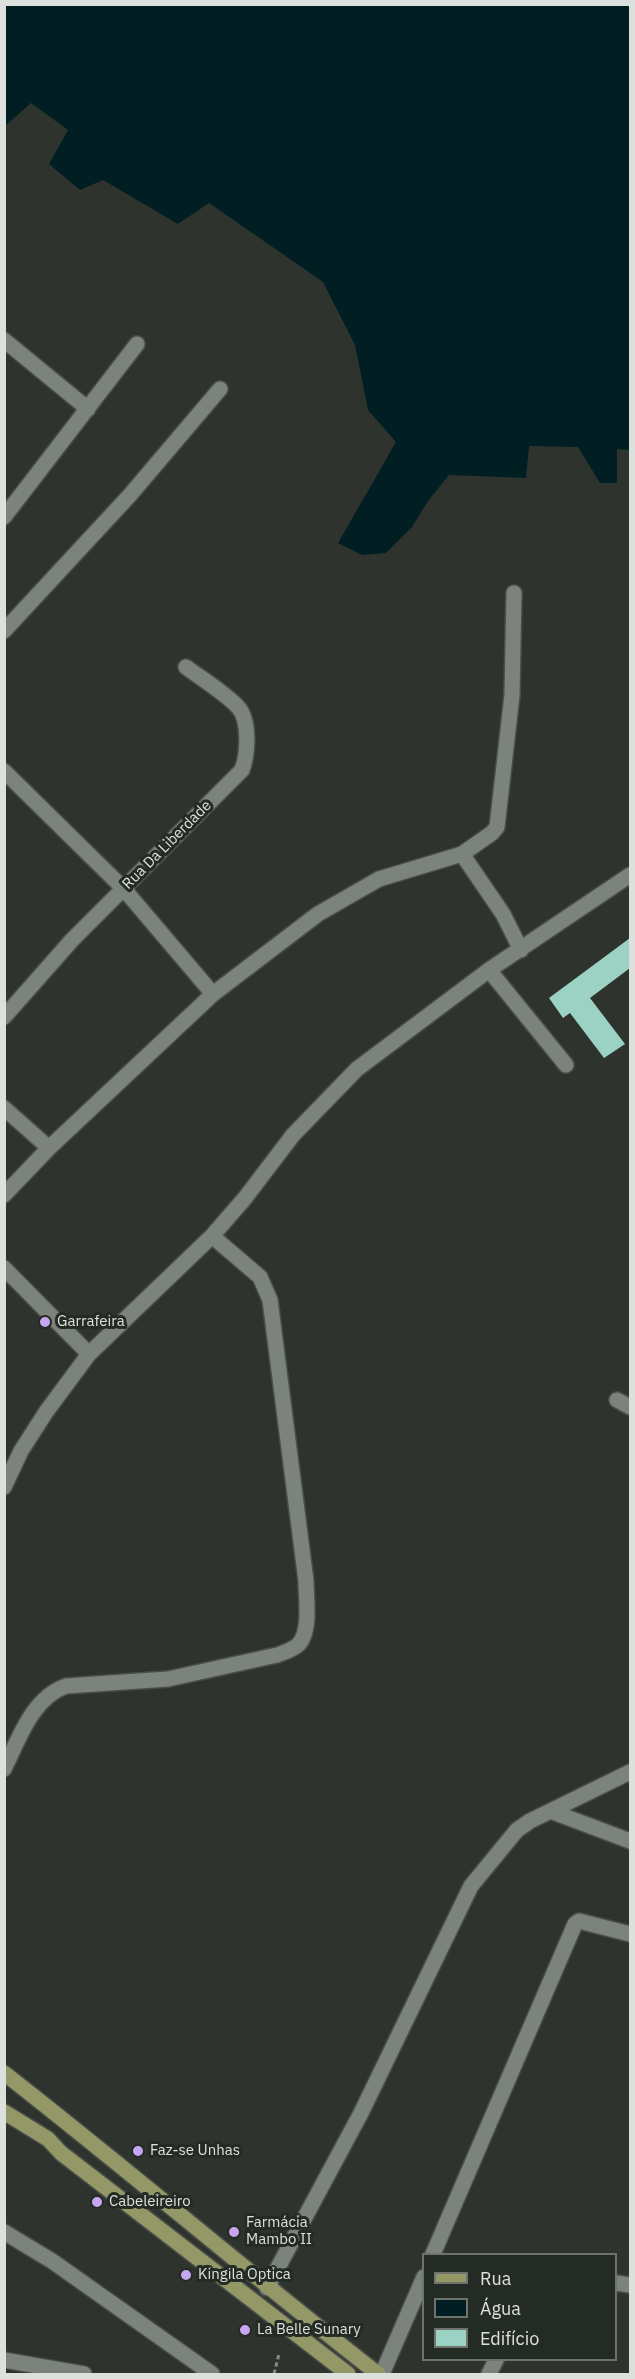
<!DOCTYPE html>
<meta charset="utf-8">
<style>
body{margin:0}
#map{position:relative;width:635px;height:2379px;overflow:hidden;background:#2e342d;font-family:"IBM Plex Sans",sans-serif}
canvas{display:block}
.frame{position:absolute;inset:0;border:6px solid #dde1dd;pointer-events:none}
.legend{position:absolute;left:422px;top:2253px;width:195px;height:108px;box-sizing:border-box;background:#242a24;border:2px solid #6e736e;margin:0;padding:8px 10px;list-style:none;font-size:18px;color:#dde1dd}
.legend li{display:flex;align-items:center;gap:12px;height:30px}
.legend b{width:30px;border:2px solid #6e736e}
</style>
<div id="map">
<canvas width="635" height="2379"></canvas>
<div class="frame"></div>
<ul class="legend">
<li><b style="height:8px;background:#939866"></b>Rua</li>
<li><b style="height:16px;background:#011f23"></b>Água</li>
<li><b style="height:16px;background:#9bd2c3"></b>Edifício</li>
</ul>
</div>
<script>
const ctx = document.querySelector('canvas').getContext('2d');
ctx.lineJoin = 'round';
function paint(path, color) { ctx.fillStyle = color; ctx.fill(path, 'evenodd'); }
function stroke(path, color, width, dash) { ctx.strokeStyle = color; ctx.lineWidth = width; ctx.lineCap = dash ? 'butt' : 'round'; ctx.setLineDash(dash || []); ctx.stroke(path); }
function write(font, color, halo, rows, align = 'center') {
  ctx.font = font + ' "IBM Plex Sans",sans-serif'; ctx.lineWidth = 6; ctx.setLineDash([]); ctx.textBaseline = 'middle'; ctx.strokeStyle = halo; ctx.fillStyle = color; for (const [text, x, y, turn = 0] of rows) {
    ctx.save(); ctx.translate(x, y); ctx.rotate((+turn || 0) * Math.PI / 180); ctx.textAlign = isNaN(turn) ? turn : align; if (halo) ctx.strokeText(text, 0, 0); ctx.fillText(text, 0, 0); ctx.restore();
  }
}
const water = new Path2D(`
 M5 4 630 5V450L617 449V483H600L578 447 529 446 526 478 449 475 428 501 412 527 386 553 362 555 338 543 396 442 368 410 355 345 323 282 209 203 178 224 103 180 80 190 49 164 68 130 31 103 5 126Z`);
const building = new Path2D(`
 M630 938V968L590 998 625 1044 604 1058 570 1013 563 1018 549 998Z`);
const path = new Path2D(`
 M274 2374 279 2354`);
const street = new Path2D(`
 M4 340 88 409
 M4 517 137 344
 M4 631 130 495 220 389
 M4 771 123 888 213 994
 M462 854 492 833 497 827 512 695 514 593
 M489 970 566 1065
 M4 1017 72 940 242 770C248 754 250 720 238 707 225 693 202 679 186 667
 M4 1108 49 1148
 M4 1195 49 1148 213 994 318 914 379 879 462 854 503 914 521 950
 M4 1268 89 1354
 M617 1400 630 1407
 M4 1487 21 1451 46 1412 89 1354 212 1236 245 1198 293 1135 357 1069 489 970 630 875
 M4 1769C19 1739 32 1698 66 1686L168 1679 277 1655C285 1652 293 1650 299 1644 311 1630 306 1599 306 1581L270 1300 260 1277 212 1236
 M553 1812 630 1841
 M4 2232 52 2261 212 2374
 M433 2254 575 1924 579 1921 630 1934
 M616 2283 630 2285
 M267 2288 361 2113 471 1886 517 1830 530 1821 630 1772
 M4 2360 84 2374
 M382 2374 424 2277
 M489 2374 496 2360`);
const primary = new Path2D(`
 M4 2073C131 2172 252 2276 378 2374
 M4 2112 48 2139 61 2153 348 2374`);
const markers = [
 [45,1322,6,"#c6a6f0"],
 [138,2151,6,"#c6a6f0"],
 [97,2202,6,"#c6a6f0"],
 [234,2232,6,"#c6a6f0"],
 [186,2275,6,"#c6a6f0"],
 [245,2330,6,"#c6a6f0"]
];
const streetNames = [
 ["Rua Da Liberdade",167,845,-45]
];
const poiNames = [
 ["Garrafeira",57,1322],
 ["Faz-se Unhas",150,2151],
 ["Cabeleireiro",109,2202],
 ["Farmácia",246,2223],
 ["Mambo II",246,2240],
 ["Kingila Optica",198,2275],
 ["La Belle Sunary",257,2330]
];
paint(water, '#011f23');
paint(building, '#9bd2c3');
stroke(street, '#4a4e4a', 18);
stroke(primary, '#4a4e4a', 18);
stroke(path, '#868b85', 3, [4.5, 3]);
stroke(street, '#7c837c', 15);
stroke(primary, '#939866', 15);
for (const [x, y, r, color] of markers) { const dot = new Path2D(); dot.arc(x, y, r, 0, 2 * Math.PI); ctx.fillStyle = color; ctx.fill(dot); stroke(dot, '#242a24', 2); }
write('15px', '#dde1dd', '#242a24', streetNames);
write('15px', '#dde1dd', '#242a24', poiNames, 'left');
</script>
